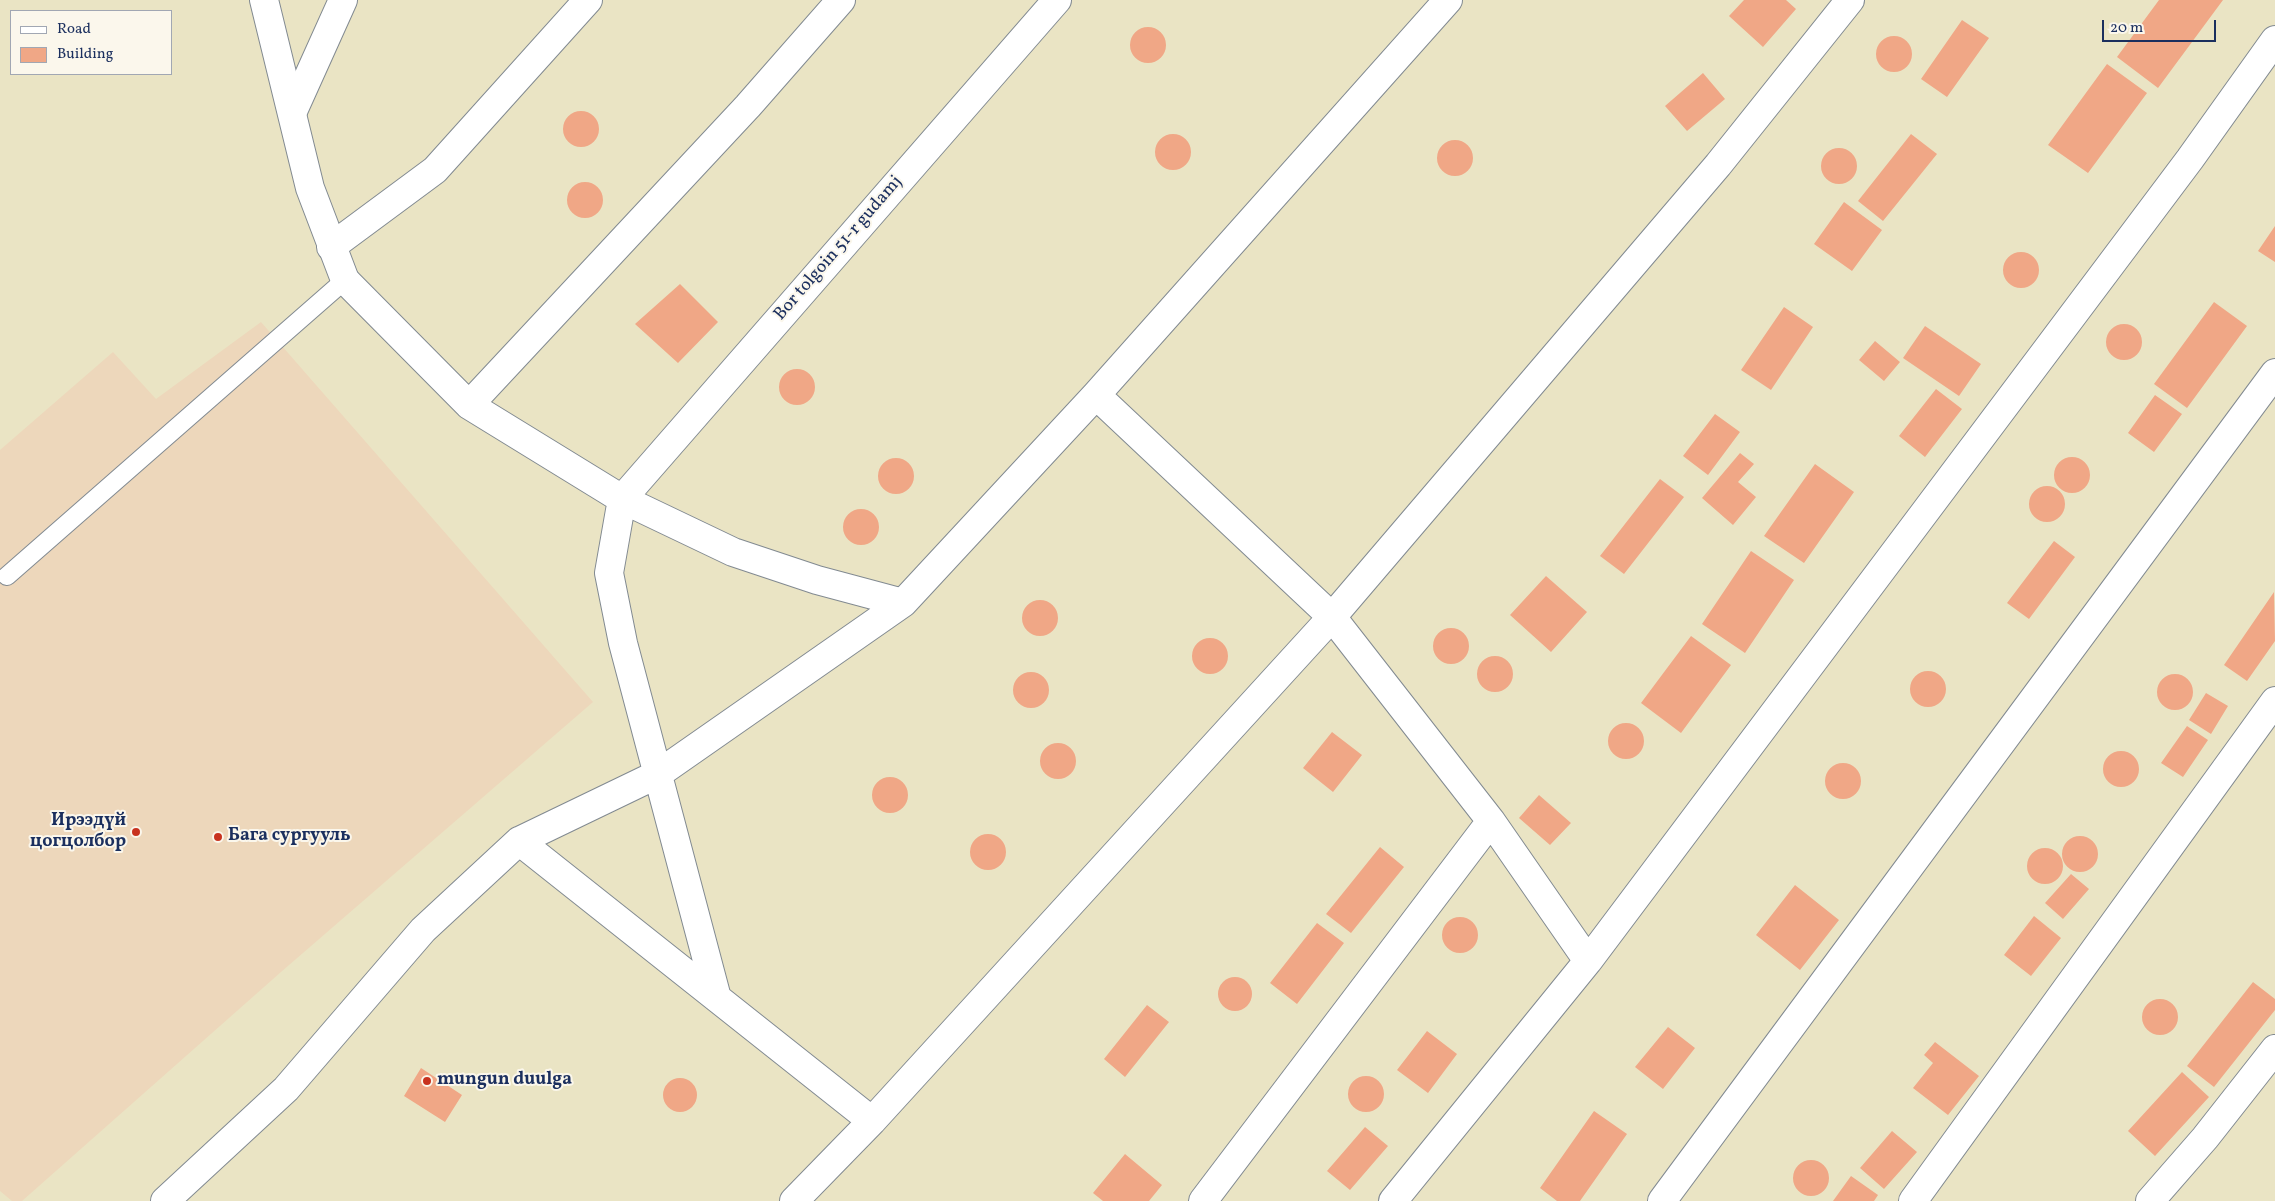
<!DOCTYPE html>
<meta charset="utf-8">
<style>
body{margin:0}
#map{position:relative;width:2275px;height:1201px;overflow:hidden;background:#eae4c4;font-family:Vollkorn,serif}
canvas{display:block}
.legend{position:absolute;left:10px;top:10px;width:162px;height:65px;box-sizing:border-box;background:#fbf7ec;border:1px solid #a1a7b3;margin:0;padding:6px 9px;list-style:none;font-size:15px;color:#1b2f5e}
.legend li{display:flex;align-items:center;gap:10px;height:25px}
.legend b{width:25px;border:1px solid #a1a7b3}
.scale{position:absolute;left:2102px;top:20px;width:114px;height:22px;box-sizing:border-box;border:2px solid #1b2f5e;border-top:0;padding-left:6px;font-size:15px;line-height:18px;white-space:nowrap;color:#1b2f5e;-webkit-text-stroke:4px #fbf7ec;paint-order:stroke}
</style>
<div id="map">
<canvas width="2275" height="1201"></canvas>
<ul class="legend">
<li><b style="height:6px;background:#fff"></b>Road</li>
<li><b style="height:14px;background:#f0a786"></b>Building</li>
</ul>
<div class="scale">20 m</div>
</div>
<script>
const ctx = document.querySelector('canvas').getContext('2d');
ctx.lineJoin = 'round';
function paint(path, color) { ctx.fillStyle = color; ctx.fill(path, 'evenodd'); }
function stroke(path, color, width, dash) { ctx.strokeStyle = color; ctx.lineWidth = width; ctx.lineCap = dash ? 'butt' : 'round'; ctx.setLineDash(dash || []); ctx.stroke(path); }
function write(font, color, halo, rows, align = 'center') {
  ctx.font = font + ' Vollkorn,serif'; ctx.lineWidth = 4; ctx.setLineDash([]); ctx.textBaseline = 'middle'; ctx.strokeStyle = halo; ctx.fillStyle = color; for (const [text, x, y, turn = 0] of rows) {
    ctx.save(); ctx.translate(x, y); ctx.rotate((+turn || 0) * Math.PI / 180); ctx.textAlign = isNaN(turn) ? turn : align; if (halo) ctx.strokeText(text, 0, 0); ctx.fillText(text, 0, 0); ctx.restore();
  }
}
const built = new Path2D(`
 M261 322 593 702 281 972 22 1201H12L0 1191V450L113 352 156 399Z`);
const building = new Path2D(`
 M1744 0H1786L1796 9 1763 47 1729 16Z
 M2159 0H2223L2158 88 2117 57Z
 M1962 20 1989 38 1947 97 1921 79Z
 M1130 45a18 18 0 1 1 36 0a18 18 0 1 1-36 0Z
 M1876 54a18 18 0 1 1 36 0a18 18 0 1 1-36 0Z
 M2107 64 2147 93 2088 173 2048 145Z
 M1703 73 1725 99 1687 131 1665 106Z
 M563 129a18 18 0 1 1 36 0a18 18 0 1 1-36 0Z
 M1911 134 1937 154 1883 221 1858 201Z
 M1155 152a18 18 0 1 1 36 0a18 18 0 1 1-36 0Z
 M1437 158a18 18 0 1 1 36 0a18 18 0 1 1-36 0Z
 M1821 166a18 18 0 1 1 36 0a18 18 0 1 1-36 0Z
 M567 200a18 18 0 1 1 36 0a18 18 0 1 1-36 0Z
 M1844 202 1882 230 1852 271 1814 244Z
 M2275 226V262L2258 251Z
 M2003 270a18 18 0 1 1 36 0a18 18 0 1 1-36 0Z
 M680 284 718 322 678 363 635 324Z
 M2214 302 2247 326 2187 408 2154 384Z
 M1784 307 1813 327 1771 390 1741 370Z
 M2106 342a18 18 0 1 1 36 0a18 18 0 1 1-36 0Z
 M1925 326 1981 364 1959 396 1903 358Z
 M1875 341 1900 362 1884 381 1859 360Z
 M779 387a18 18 0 1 1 36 0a18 18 0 1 1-36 0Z
 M1936 389 1962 409 1925 457 1899 436Z
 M2155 395 2182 414 2154 452 2128 433Z
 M1715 414 1740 432 1708 475 1683 456Z
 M1740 453 1754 464 1738 482 1756 497 1733 525 1702 498Z
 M2054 475a18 18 0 1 1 36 0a18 18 0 1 1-36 0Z
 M878 476a18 18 0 1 1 36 0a18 18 0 1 1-36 0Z
 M1815 464 1854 492 1804 563 1764 536Z
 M1660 479 1684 497 1624 574 1600 556Z
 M2029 504a18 18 0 1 1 36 0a18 18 0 1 1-36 0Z
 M843 527a18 18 0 1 1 36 0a18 18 0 1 1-36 0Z
 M2054 541 2075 557 2029 619 2007 603Z
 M1751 551 1794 580 1745 653 1702 624Z
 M1546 576 1587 612 1551 652 1510 615Z
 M2274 592 2275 641 2247 681 2224 665Z
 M1022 618a18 18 0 1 1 36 0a18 18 0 1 1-36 0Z
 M1433 646a18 18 0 1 1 36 0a18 18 0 1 1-36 0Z
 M1691 636 1731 665 1681 733 1641 703Z
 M1192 656a18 18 0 1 1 36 0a18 18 0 1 1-36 0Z
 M1477 674a18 18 0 1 1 36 0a18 18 0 1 1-36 0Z
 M1910 689a18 18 0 1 1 36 0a18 18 0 1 1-36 0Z
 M1013 690a18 18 0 1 1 36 0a18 18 0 1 1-36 0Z
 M2157 692a18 18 0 1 1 36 0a18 18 0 1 1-36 0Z
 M2206 693 2228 706 2211 734 2189 720Z
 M1608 741a18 18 0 1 1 36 0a18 18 0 1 1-36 0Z
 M2187 726 2208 740 2183 777 2161 763Z
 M1332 732 1362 755 1333 792 1303 768Z
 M1040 761a18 18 0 1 1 36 0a18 18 0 1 1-36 0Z
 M2103 769a18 18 0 1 1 36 0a18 18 0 1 1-36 0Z
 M1825 781a18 18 0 1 1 36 0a18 18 0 1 1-36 0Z
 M872 795a18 18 0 1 1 36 0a18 18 0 1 1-36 0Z
 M1539 795 1571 823 1550 845 1519 818Z
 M970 852a18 18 0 1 1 36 0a18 18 0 1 1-36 0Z
 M2062 854a18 18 0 1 1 36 0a18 18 0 1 1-36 0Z
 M1380 847 1404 867 1351 933 1326 914Z
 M2027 866a18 18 0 1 1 36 0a18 18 0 1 1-36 0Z
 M2071 874 2089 889 2063 919 2045 903Z
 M1795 885 1839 920 1800 970 1756 935Z
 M2034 916 2061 938 2031 976 2004 955Z
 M1442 935a18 18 0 1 1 36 0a18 18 0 1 1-36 0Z
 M1317 923 1344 943 1297 1004 1270 983Z
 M1218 994a17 17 0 1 1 34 0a17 17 0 1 1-34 0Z
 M2253 982 2275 999V1010L2214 1087 2187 1066Z
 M2142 1017a18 18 0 1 1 36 0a18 18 0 1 1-36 0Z
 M1147 1005 1169 1022 1125 1077 1104 1059Z
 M1668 1027 1695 1048 1663 1089 1635 1067Z
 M1427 1031 1457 1054 1428 1093 1397 1070Z
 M1935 1042 1979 1076 1948 1115 1913 1088 1933 1063 1924 1055Z
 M421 1068 462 1095 445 1122 404 1096Z
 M2182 1072 2209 1097 2155 1156 2128 1131Z
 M1348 1094a18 18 0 1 1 36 0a18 18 0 1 1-36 0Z
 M663 1095a17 17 0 1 1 34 0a17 17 0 1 1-34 0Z
 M1594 1111 1627 1134 1580 1201H1557L1540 1188Z
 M1365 1127 1388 1146 1350 1190 1327 1171Z
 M1892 1131 1917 1152 1884 1189 1860 1168Z
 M1125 1154 1162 1185 1149 1201H1103L1093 1193Z
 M1793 1178a18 18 0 1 1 36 0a18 18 0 1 1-36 0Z
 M1851 1176 1878 1195 1874 1201H1833Z`);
const service = new Path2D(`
 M7 576 345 280`);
const minor = new Path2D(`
 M293 111 343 0
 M331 247 435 170 588 0
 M345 280 469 405 622 499 733 552 817 580 903 603
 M1096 395 1332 617 1491 821 1588 961
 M469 405 748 106 841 0
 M519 841 872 1121
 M717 998 623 643 609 573 622 499 1057 0
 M165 1201 286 1089 423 930 519 841 658 774 903 603 1096 395 1448 0
 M794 1201 872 1121 1332 617 1718 165 1850 0
 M1203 1201 1491 821
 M1393 1201 1588 961 2190 159 2275 40
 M1662 1201 2275 373
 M1913 1201 2275 701
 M2150 1201 2205 1138 2275 1049`);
const tertiary = new Path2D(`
 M264 0 310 188 345 280`);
const markers = [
 [136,832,5,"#c8321e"],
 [218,837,5,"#c8321e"],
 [427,1081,5,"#c8321e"]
];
const streetNames = [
 ["Bor tolgoin 51-r gudamj",839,249,-49]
];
const poiNames = [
 ["Ирээдүй",126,822,"right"],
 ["цогцолбор",126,843,"right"],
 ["Бага сургууль",228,837],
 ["mungun duulga",437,1081]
];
paint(built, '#edd7bb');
paint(building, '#f0a786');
stroke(service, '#828a91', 20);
stroke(minor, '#828a91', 30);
stroke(tertiary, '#828a91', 30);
stroke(service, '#fff', 18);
stroke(minor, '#fff', 28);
stroke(tertiary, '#fff', 28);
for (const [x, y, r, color] of markers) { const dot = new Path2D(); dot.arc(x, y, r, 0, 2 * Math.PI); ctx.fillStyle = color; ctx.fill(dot); stroke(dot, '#fbf7ec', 2); }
write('18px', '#1b2f5e', '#fbf7ec', streetNames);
write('bold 18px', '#1b2f5e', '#fbf7ec', poiNames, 'left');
</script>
